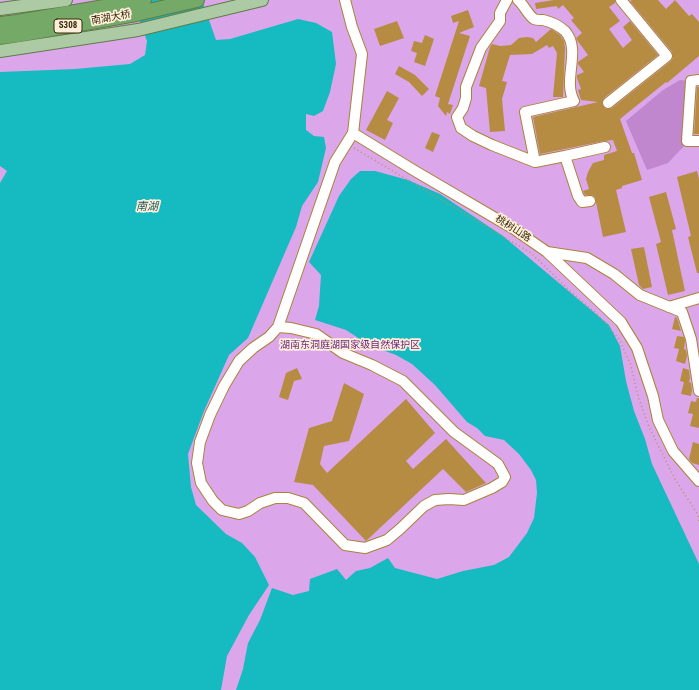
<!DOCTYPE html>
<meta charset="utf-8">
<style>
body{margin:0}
canvas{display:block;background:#f5c97f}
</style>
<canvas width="699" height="690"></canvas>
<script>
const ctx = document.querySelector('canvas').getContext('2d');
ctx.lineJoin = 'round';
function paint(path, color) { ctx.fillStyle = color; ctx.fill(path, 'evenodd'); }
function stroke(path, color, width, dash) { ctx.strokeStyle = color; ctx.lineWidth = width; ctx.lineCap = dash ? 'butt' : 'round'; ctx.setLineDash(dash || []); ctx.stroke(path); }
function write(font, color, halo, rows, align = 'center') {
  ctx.font = font + ' "Roboto Condensed","Noto Sans SC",sans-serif'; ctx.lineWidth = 3.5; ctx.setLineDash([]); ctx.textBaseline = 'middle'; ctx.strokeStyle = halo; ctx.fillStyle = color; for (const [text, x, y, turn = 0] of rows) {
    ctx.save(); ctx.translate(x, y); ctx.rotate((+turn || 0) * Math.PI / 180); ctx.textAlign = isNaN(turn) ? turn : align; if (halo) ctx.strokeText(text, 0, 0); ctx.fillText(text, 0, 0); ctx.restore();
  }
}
const green = new Path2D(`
 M0 0H699V690H0Z`);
const forest = new Path2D(`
 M680 80 688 81 684 146 668 163 647 170 626 121 663 90Z`);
const water = new Path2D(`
 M132 0H202L216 40 230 39 298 19 316 23 332 32 336 64 330 92 323 111 314 116 306 114V130L314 136 324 137 326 148 318 182 302 206 296 227 248 338 229 355 204 411 188 454 191 487 196 505 226 534 242 543 255 557 269 585 249 615 227 656 221 690H0V183L7 171 0 166V72L75 69 130 64 145 55 147 41Z
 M360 171H375L408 180 440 194 503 236 609 325 620 346 626 381 634 411 645 439 652 464 699 564V690H236L243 669 248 643 260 620 272 588 293 595 309 591 310 579 337 569 346 580 356 571 370 568 388 558 395 568 437 579 463 571 494 565 509 557 527 533 534 518 537 493 536 480 531 470 519 454 504 440 485 436 477 428 467 422 435 385 412 364 396 355 369 345 346 330 315 320 319 306 321 275 309 262 339 196 351 179Z`);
const building = new Path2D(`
 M554 0H615V3L609 7 620 21 609 29 623 48 632 40 623 27 630 21 658 55 604 98 602 104 606 109 612 108 671 61 673 58 672 52 630 1 632 0H658L666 9 675 0 689 16 692 14 699 22V56L667 83 666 82 620 119 632 153H634L642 180 622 186V188L616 190 626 232 603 237 595 197 592 195H585L583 191 589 189 586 179 588 172 593 163 604 160V155L617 151 613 140 604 141 540 154 533 117 598 102 581 100 578 90 581 89 577 78V75L584 72 578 64V62L588 55 577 40 576 38 582 33 571 20 574 18 563 5 558 9 557 6 536 9 535 3Z
 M468 10 474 27 459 33 470 36 448 104 453 105 450 114 447 112 446 116 438 106 440 98 435 96 459 21 453 23 451 16Z
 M397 21 404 38 380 46 374 29Z
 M551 29 560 35 564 41 565 48 563 97H553L557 53 553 46 549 48 547 45 532 54 510 55 502 81 507 82 502 99 505 131 490 132 486 88 479 86 490 47 492 44 500 46 511 45 519 38 527 37 533 38 536 42Z
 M425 35 434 39 425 66 414 62 417 53 411 51 414 41 422 43Z
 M399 66 415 75 429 89 422 96 409 82 395 74Z
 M697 87H699V134H694Z
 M387 91 399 98 387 120 393 123 385 140 366 130Z
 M432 132 440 135 433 152 425 148Z
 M697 171 699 179V273H697L688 237 691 236 677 177Z
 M666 192 676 229 672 230 685 291 668 295 656 244 661 242 649 197Z
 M644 247 652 287 643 289 639 285 631 249Z
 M675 317 677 318 681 331 672 329Z
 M677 336 684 337 685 341 684 349 686 350 687 356 685 364 676 361 679 349 674 348Z
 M297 368 302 379 294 381 288 400 279 397 286 373Z
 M683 368 689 370 690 378 689 382 691 383 692 390 691 396 681 394 684 382 680 381Z
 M344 383 364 394 349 441 324 446 320 464 327 473 406 399 435 433 406 461 413 469 446 439 486 483 466 492 443 469 366 541 313 485 294 482 309 428 332 421Z
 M697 398H699V428L690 426 693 414 688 413 691 401 696 402Z
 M693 442 699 444V465L692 463 689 459Z`);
const path = new Path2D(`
 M354 148 531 253 570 291 595 312 619 339 630 363 639 399 649 427 675 479 698 515 699 522`);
const minor = new Path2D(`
 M345 0 352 27 362 54 353 133 415 171 514 229 547 252 621 322 637 348 653 396 658 420 673 451 699 481
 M507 0 500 13V21L481 48 466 87V98L463 108 457 117 461 128 473 136 492 145 535 162 565 156 578 196 582 202 590 201
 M518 0C524 5 528 15 534 19 536 20 541 20 543 20 552 22 558 25 565 31 582 50 562 80 574 101L525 112 535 162
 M699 80 691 81 687 141H699
 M608 103 667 56 621 0
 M565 156 605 147
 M547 252 587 258 614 274 640 295 682 312 691 339 699 391
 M669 307 699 298
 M278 327 291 328 316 334 343 353 372 365 403 381 454 432 498 464 505 477 502 482 492 488 464 500 449 499 435 500 424 506 400 529 387 540 365 548 345 545 304 503 288 498H275L260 503 248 511 239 514 222 510 213 501 201 483 197 463 200 442 210 415 224 386 239 361 253 348 269 337 278 327 335 162 353 133`);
const major = new Path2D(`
 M0 9 66 0
 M0 51 138 30 262 0`);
const highway = new Path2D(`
 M0 24 17 22 144 0
 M0 37 17 35 136 14 197 0`);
const shields = [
 [68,26,28]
];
const shieldNames = [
 ["S308",68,26]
];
const streetNames = [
 ["南湖大桥",111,18,-10],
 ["桃树山路",513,229,33]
];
const parkNames = [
 ["湖南东洞庭湖国家级自然保护区",350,345]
];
const waterNames = [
 ["南湖",147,207]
];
paint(green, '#dca6ea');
paint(forest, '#c087cf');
paint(water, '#16bac1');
paint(building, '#b68c42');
stroke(minor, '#ab8237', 12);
stroke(major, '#5f7c46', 14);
stroke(highway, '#5f7c46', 16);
stroke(path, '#b79458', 1.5, [1, 3]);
stroke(minor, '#fff', 10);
stroke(major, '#accba4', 12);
stroke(highway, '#74a967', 14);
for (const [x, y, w] of shields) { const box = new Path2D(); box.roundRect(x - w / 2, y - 7, w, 14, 3); ctx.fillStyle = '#fdefda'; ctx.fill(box); stroke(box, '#392808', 1); }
write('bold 9px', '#392808', null, shieldNames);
write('10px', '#392808', '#fdefda', streetNames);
write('10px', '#6c277d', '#fdefda', parkNames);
write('italic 11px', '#215b5e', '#fdefda', waterNames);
</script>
